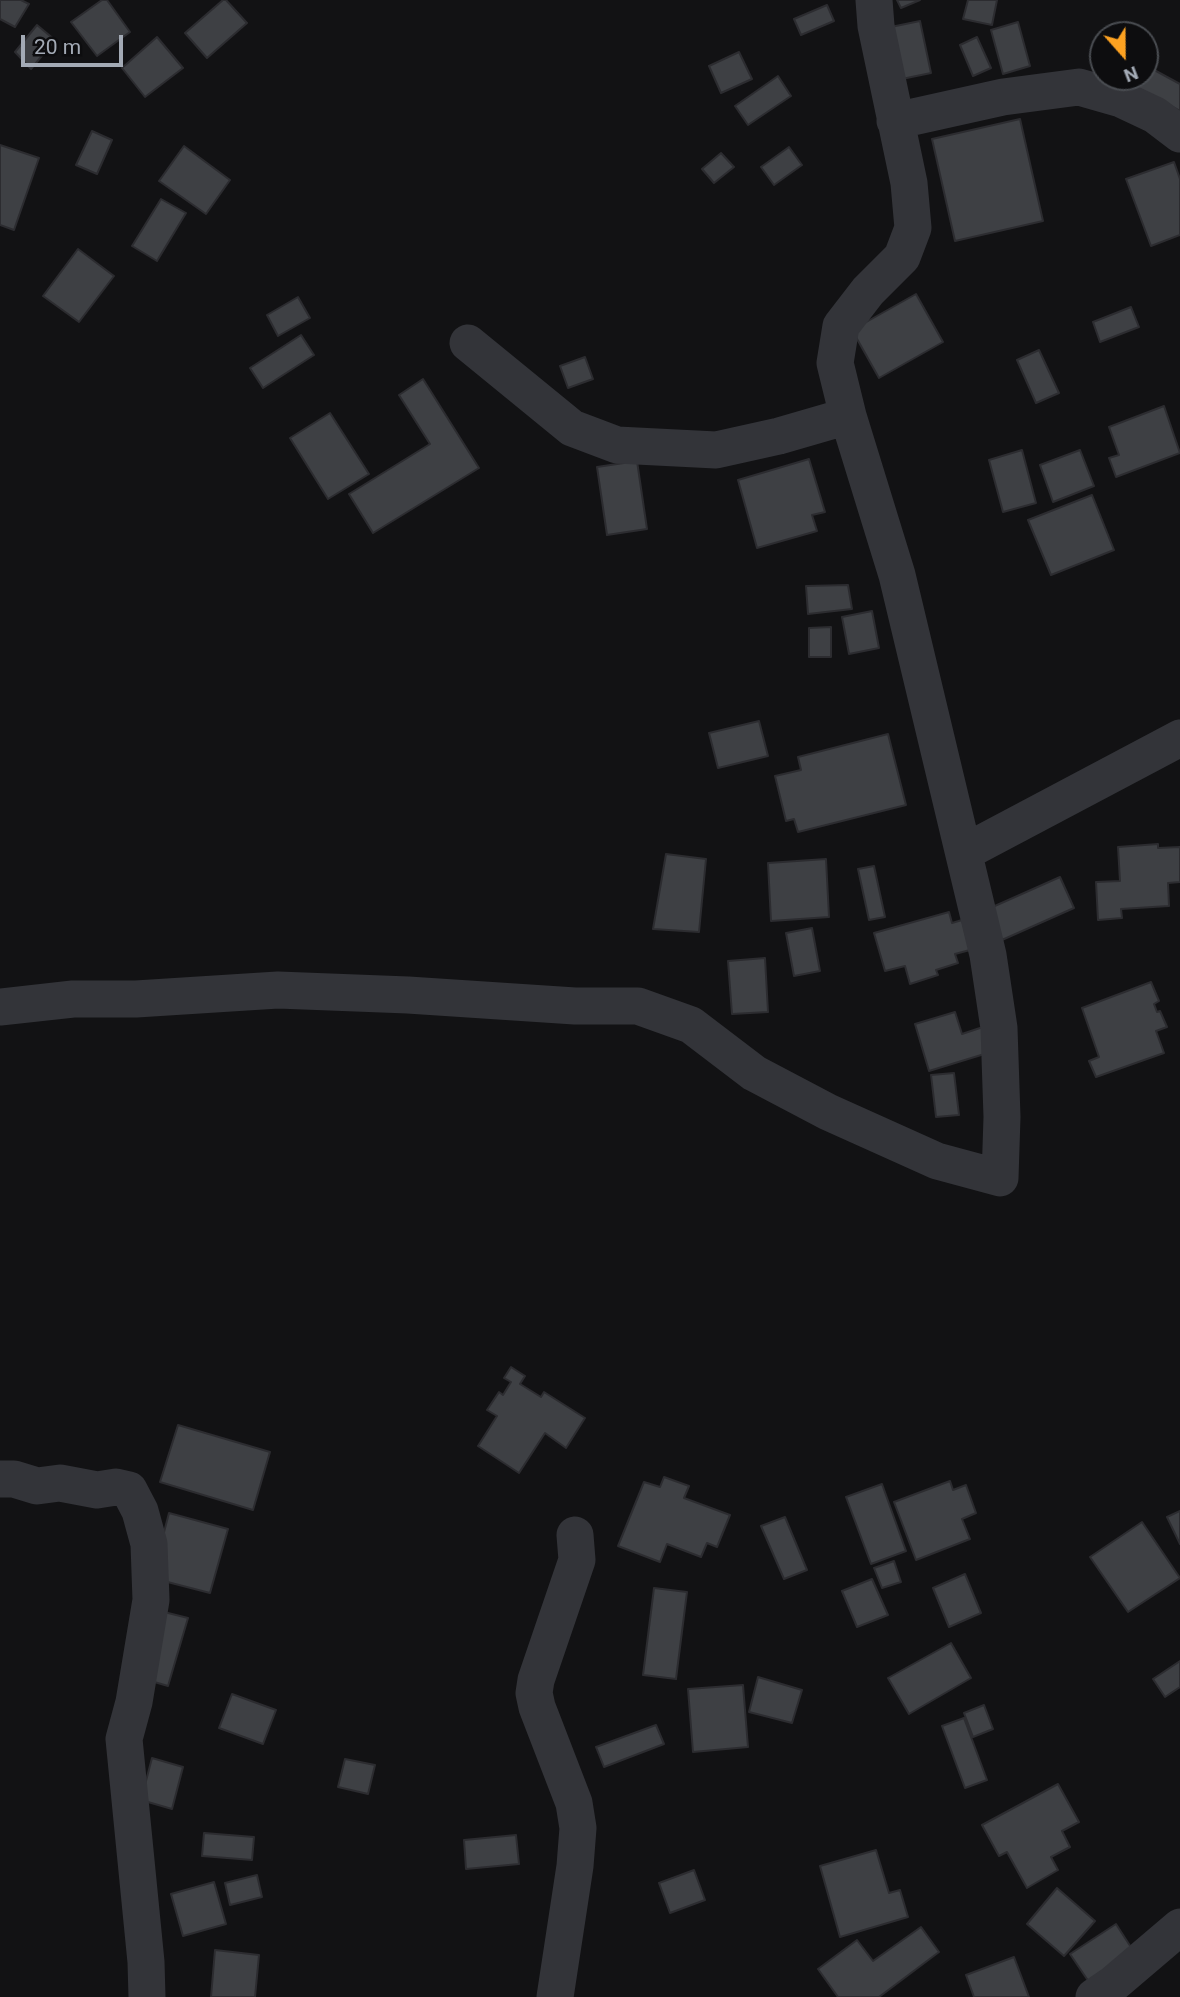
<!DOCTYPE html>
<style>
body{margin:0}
#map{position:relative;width:1180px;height:1997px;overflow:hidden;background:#121214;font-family:Roboto,sans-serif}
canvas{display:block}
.north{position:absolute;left:1089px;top:21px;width:70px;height:70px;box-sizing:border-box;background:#0d0d0f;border:2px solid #494c51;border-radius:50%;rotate:159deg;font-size:19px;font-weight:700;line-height:28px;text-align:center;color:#a3aab5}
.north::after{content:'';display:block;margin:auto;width:24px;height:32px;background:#fda221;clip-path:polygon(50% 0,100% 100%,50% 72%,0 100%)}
.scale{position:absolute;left:21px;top:35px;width:102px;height:32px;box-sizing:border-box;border:4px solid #a3aab5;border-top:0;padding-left:9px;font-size:21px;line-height:24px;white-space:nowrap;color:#a3aab5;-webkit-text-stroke:5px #0d0d0f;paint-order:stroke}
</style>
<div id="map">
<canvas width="1180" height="1997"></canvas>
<div class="north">N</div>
<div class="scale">20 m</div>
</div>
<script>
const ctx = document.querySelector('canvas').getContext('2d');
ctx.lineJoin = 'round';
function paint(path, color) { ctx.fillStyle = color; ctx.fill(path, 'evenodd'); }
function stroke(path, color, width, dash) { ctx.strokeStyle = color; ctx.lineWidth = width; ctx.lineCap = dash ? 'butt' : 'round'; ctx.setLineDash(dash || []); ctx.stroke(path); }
const building = new Path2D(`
 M0 0H21L29 4 15 27 0 19Z
 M102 0H107L130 32 97 56 71 22Z
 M223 0H226L247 23 207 58 185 33Z
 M897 0H920L901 8Z
 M968 0H997L992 25 963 19Z
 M827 5 834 21 801 35 794 19Z
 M920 21 931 73 897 80 886 28Z
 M1018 22 1030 66 1003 74 991 30Z
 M37 25 55 40 31 69 15 52Z
 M157 37 183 68 145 97 122 68Z
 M977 37 991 68 973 76 960 45Z
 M739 52 752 79 721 93 709 66Z
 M1145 65 1180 84V111L1134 86 1139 77H1145Z
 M778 76 791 96 748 125 735 106Z
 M1020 119 1043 221 955 241 932 139Z
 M92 131 112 140 97 174 76 165Z
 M0 145 39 158 14 230 0 225Z
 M184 146 230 180 206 214 159 181Z
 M789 147 802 165 774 185 761 167Z
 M721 153 734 167 714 183 702 169Z
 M1174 162 1180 179V235L1151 246 1126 179Z
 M161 199 186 213 157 261 132 246Z
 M78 249 114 276 79 322 43 296Z
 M916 294 943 342 879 378 852 330Z
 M298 297 310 318 278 336 267 315Z
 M1131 307 1139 327 1100 342 1093 322Z
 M301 335 314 355 263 388 250 368Z
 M1039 350 1059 393 1036 403 1017 360Z
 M585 357 593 379 568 388 560 366Z
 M423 379 479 468 373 533 349 494 430 444 399 395Z
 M1164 406 1180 453 1116 477 1109 458 1119 455 1109 427Z
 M330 413 369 474 328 499 290 438Z
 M1022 450 1036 503 1003 512 989 460Z
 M1080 450 1094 486 1053 502 1040 465Z
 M809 459 825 512 812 515 817 531 757 548 738 480Z
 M637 461 647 529 607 535 597 467Z
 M1092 495 1114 550 1051 575 1028 520Z
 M848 585 852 609 808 614 806 586Z
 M872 611 879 648 849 654 842 617Z
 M831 627V657H809V628Z
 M759 721 768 756 718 768 709 733Z
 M888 734 906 805 798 832 794 819 786 821 775 776 801 770 798 757Z
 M1158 844V848L1180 847V882L1168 883 1169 906 1121 909 1122 918 1098 920 1096 882 1120 881 1118 847Z
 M666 854 706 859 699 932 653 929Z
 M826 859 829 917 771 921 768 863Z
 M874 866 885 917 869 920 858 869Z
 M1060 877 1074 908 1002 940 988 909Z
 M949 912 952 923 962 920 970 950 955 954 958 963 936 970 938 975 910 984 905 966 885 971 874 933Z
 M812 928 820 971 794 976 786 933Z
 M765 958 768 1012 732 1014 728 961Z
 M1151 982 1159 1001 1154 1004 1157 1012 1160 1011 1167 1027 1156 1031 1164 1053 1096 1077 1089 1061 1099 1057 1082 1008Z
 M955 1012 962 1034 983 1027 991 1052 929 1071 915 1024Z
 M954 1073 959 1115 936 1117 931 1075Z
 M511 1367 525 1376 520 1384 541 1397 544 1392 585 1418 566 1448 545 1433 519 1473 478 1446 497 1416 487 1410 499 1392 503 1395 511 1382 504 1378Z
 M178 1425 270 1452 253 1510 160 1482Z
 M664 1477 689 1486 684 1498 730 1515 717 1547 707 1543 701 1557 667 1544 660 1562 618 1546 644 1482 660 1487Z
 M950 1481 953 1490 966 1485 976 1513 962 1519 970 1539 916 1560 894 1502Z
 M882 1484 906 1551 871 1564 846 1497Z
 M1180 1511V1544L1167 1517Z
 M169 1513 228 1529 210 1593 152 1578Z
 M785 1517 807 1570 784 1579 761 1526Z
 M1142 1522 1180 1578 1128 1612 1090 1557Z
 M894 1561 901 1582 882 1588 874 1568Z
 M965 1574 981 1613 949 1627 933 1588Z
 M872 1579 888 1615 857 1627 842 1591Z
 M654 1588 687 1592 676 1679 643 1675Z
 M164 1612 188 1618 168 1686 144 1679Z
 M951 1643 971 1678 909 1714 888 1678Z
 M1180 1661V1687L1165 1697 1153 1679Z
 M758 1677 802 1690 792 1723 749 1712Z
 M743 1685 748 1747 693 1752 688 1689Z
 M232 1694 276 1710 263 1744 219 1728Z
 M984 1705 993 1729 973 1737 964 1713Z
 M964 1718 987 1780 965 1788 942 1726Z
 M656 1725 664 1744 604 1767 596 1747Z
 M152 1758 183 1767 172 1809 141 1800Z
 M345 1759 375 1765 368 1794 338 1787Z
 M1058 1784 1079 1822 1062 1831 1070 1847 1051 1857 1058 1870 1027 1888 1007 1852 999 1856 982 1825Z
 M204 1833 254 1837 252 1860 202 1856Z
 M516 1835 519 1864 466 1869 464 1840Z
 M876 1850 889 1893 900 1890 908 1917 840 1937 820 1866Z
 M694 1870 705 1900 670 1913 659 1883Z
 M257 1875 262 1897 230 1905 225 1883Z
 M214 1882 226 1924 183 1936 171 1894Z
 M1057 1888 1095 1921 1064 1956 1027 1924Z
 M1116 1924 1136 1955 1091 1985 1070 1954Z
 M921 1927 939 1952 879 1997H838L818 1969 857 1940 873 1961Z
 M215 1950 259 1955 255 1997H211Z
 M1014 1957 1029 1997H974L966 1975Z`);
const minor = new Path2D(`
 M895 121 1003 97 1079 87 1121 99 1155 115 1180 134
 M468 343 572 428 617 445 716 450 779 436 848 416
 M965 852 1180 738
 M0 1007 73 999H136L278 990 408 995 575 1006H638L691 1025 754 1073 828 1112 937 1161 1000 1178 1002 1117 999 1028 988 955 897 575 848 416 835 363 841 326 868 291 902 257 913 228 909 183 876 26 874 0
 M0 1479H14L37 1486 60 1483 97 1490 116 1487 129 1490 140 1511 149 1544 151 1600 134 1702 124 1739 146 1962 147 1997
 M555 1997 575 1866 578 1828 574 1803 537 1707 534 1693 536 1680 577 1560 575 1535
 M1094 1997 1113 1984 1180 1927`);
paint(building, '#3e4044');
stroke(building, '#2c2c30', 2);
stroke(minor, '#333439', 37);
</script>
